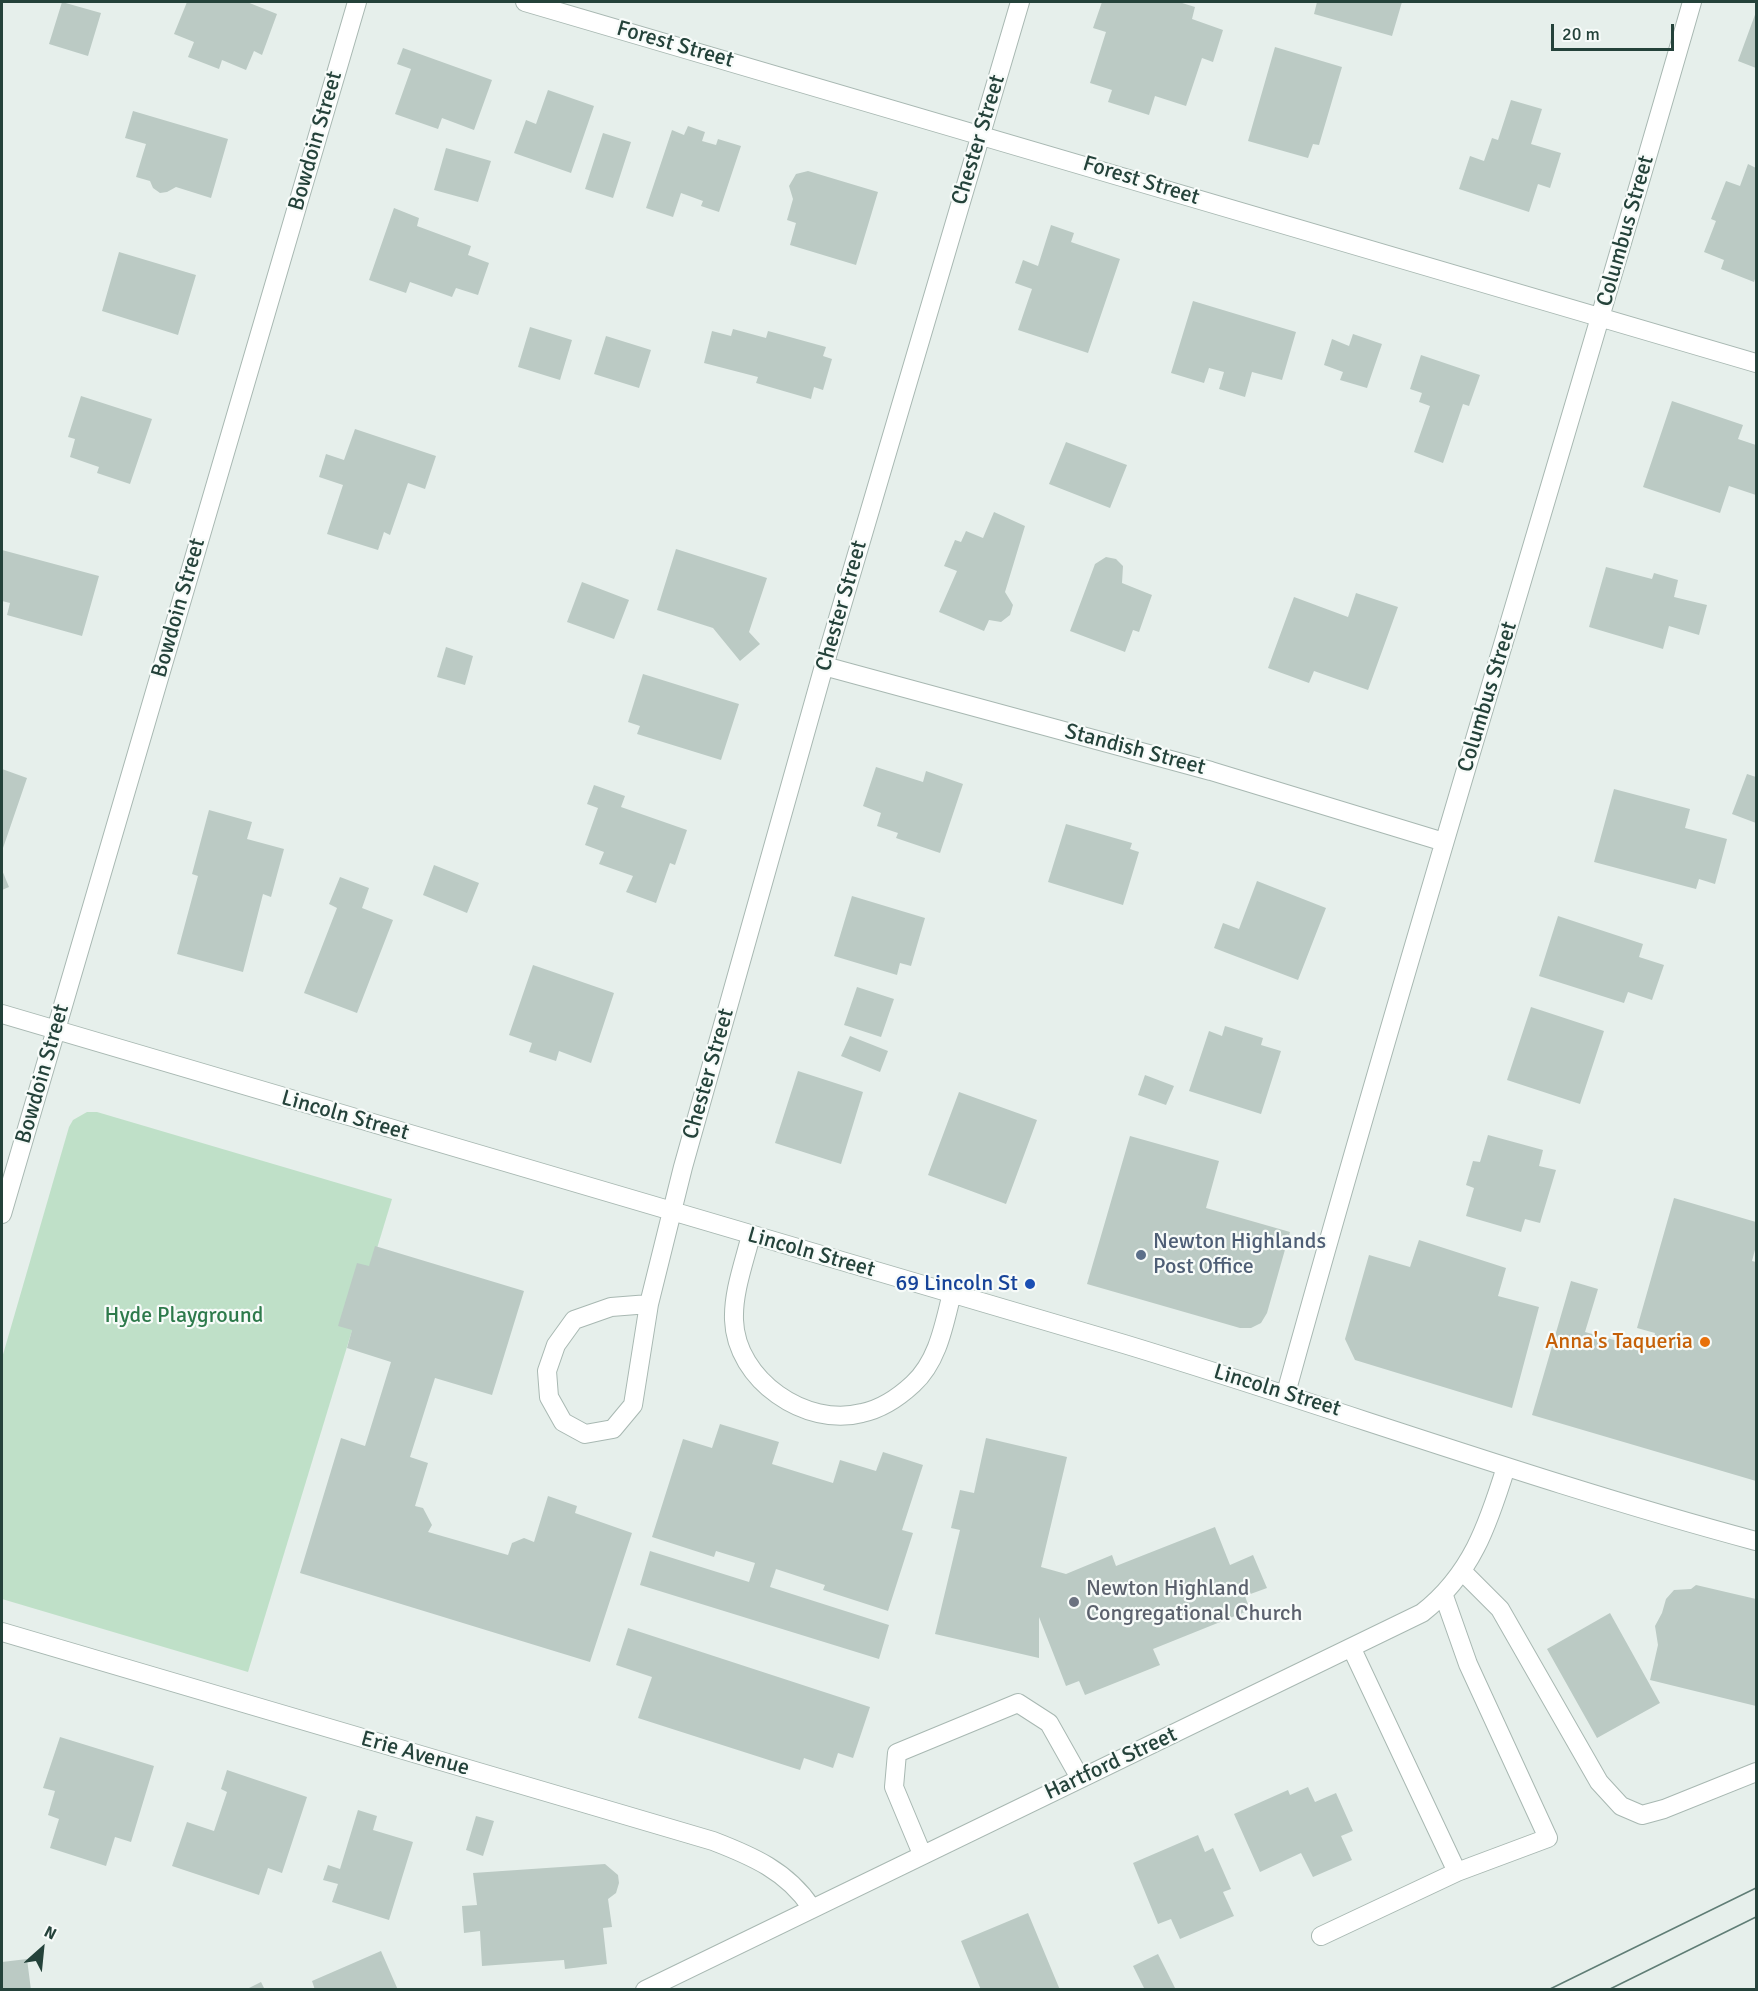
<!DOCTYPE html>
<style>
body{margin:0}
#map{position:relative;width:1758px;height:1991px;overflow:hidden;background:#e6efeb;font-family:Signika,sans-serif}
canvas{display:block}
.frame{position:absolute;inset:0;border:3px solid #24423a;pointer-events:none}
.north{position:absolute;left:12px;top:1919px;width:60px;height:60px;-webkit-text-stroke:4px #f7fbf9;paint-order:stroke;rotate:27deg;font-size:16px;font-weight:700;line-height:24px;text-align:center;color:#24423a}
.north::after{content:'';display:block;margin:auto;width:21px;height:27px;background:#24423a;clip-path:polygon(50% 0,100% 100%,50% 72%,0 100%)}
.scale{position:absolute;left:1551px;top:24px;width:123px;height:27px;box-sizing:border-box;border:3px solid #24423a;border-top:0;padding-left:8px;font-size:18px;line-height:21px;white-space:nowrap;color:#24423a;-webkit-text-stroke:4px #f7fbf9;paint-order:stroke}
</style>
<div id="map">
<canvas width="1758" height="1991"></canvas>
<div class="frame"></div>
<div class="north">N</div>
<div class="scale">20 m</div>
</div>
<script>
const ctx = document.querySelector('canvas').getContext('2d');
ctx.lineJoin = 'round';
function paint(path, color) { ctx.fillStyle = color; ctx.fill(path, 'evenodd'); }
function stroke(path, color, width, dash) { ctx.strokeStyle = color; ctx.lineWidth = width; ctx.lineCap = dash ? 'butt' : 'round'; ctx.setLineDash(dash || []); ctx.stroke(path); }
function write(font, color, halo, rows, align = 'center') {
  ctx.font = font + ' Signika,sans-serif'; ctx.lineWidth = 4.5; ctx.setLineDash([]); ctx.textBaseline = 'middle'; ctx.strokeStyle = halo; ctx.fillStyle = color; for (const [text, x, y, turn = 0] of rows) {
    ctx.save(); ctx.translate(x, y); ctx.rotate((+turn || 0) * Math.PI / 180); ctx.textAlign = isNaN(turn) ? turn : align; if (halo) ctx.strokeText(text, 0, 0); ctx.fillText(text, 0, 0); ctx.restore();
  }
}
const green = new Path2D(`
 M87 1112H97L392 1199 248 1672 2 1599V1358L69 1127 73 1120Z`);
const building = new Path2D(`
 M62 2 101 13 88 56 49 44Z
 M187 2H247L277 14 262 55 254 51 246 70 222 60 219 69 188 57 194 42 174 34Z
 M1102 2H1179L1195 7 1192 19 1223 30 1213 62 1202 58 1186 106 1155 96 1149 115 1108 102 1112 90 1090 83 1106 32 1093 28Z
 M1317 2H1402L1392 36 1314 14Z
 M1756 12V68L1738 61Z
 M1275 47 1342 67 1319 145 1313 144 1308 158 1248 141Z
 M403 48 492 80 474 130 442 118 438 129 395 114 411 69 397 64Z
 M548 90 594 106 571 173 514 153 526 120 536 124Z
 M1511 100 1542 109 1531 144 1561 153 1550 188 1538 184 1529 212 1459 189 1470 156 1484 161 1492 138 1498 140Z
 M133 111 228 139 211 198 176 187 167 192 160 193 153 188 150 181 136 177 146 144 125 138Z
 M688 126 705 132 702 141 716 145 718 139 741 146 719 212 701 206 703 201 681 193 673 217 646 208 672 130 684 135Z
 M603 133 631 142 613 198 585 189Z
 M446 148 491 161 478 202 434 190Z
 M1748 164 1756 168V276L1754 282 1721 269 1724 260 1704 252 1716 221 1711 219 1726 181 1740 186Z
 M808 171 878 192 856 265 790 245 796 223 787 220 793 199 789 186 796 174Z
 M394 208 419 218 417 226 471 246 468 255 489 263 478 295 456 288 452 297 410 282 406 293 369 280Z
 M1051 225 1074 233 1071 242 1120 259 1088 353 1018 330 1032 289 1015 283 1023 260 1038 266Z
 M119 252 196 275 178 335 102 311Z
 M1193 301 1296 332 1282 380 1252 372 1245 397 1219 389 1224 372 1209 368 1204 383 1171 373Z
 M530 327 572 340 560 380 518 367Z
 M733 329 766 338 768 331 826 347 823 356 832 359 823 390 814 387 811 399 756 383 758 377 704 363 712 331 731 336Z
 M1353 334 1382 344 1367 388 1340 380 1343 372 1324 365 1332 339 1349 346Z
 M606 336 651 350 639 388 594 374Z
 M1421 355 1480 375 1469 406 1463 404 1443 463 1414 452 1430 406 1419 402 1422 393 1410 389Z
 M81 396 152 419 130 484 97 473 99 467 70 457 75 439 68 437Z
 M1672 401 1743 425 1738 439 1756 445V495L1729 486 1720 513 1643 487Z
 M355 429 436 456 425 489 408 483 390 535 384 532 378 550 327 534 343 485 319 477 326 454 344 460Z
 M1066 442 1127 465 1110 508 1049 484Z
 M994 512 1025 526 1005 592 1013 605 1010 615 1001 622 989 620 984 631 939 612 957 571 944 566 955 540 961 542 966 531 983 538Z
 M676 549 767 578 749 632 760 644 740 661 713 628 657 610Z
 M2 550 99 576 82 636 7 615 10 603 2 601Z
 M1106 557 1116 559 1123 566 1122 583 1152 595 1139 632 1133 630 1125 652 1070 631 1095 564Z
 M1606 567 1652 579 1654 573 1678 580 1674 597 1707 605 1699 635 1669 626 1663 649 1589 627Z
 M582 582 629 600 614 639 567 622Z
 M1356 593 1398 607 1368 690 1314 671 1309 683 1268 668 1294 597 1348 617Z
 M446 647 473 656 465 685 437 677Z
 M643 674 739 704 721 760 637 734 640 726 628 722Z
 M876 767 923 782 926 771 963 784 940 853 896 838 898 833 877 826 881 813 863 806Z
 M2 769 27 778 2 851Z
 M1747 774 1756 777V823L1732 814Z
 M594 785 625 796 621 807 687 830 675 865 670 863 656 903 626 892 633 876 599 864 604 852 585 845 598 808 587 804Z
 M1614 789 1690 809 1685 828 1727 839 1715 884 1699 879 1696 889 1594 862Z
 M209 810 252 822 247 839 284 849 271 897 263 894 243 972 177 954 198 876 192 874Z
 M1066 824 1132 843 1130 849 1139 852 1123 905 1048 882Z
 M434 865 479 883 467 913 423 895Z
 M2 870 9 887 2 890Z
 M340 877 369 888 362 908 393 920 357 1013 304 993 337 908 329 904Z
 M1257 881 1326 908 1298 980 1214 948 1223 923 1239 929Z
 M852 896 925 918 911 966 900 963 897 975 834 956Z
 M1558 916 1643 944 1639 957 1664 965 1652 1000 1628 992 1624 1003 1539 976Z
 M533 965 614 993 591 1063 559 1051 556 1061 529 1052 532 1043 509 1035Z
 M857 987 894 999 881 1037 844 1025Z
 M1531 1007 1604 1031 1580 1104 1507 1080Z
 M1225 1026 1263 1038 1261 1045 1281 1051 1261 1114 1189 1091 1209 1031 1222 1036Z
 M850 1036 888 1051 880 1072 841 1056Z
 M798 1071 863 1092 841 1164 775 1143Z
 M1145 1075 1174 1086 1166 1105 1138 1095Z
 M959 1092 1037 1120 1006 1204 928 1175Z
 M1488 1135 1543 1150 1539 1166 1556 1170 1540 1223 1525 1219 1521 1232 1466 1216 1474 1188 1466 1185 1473 1161 1480 1162Z
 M1130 1136 1219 1161 1206 1208 1290 1232 1267 1313 1261 1323 1251 1328H1240L1087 1284Z
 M1674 1198 1756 1222V1246L1752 1261 1756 1262V1481L1532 1415 1571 1281 1598 1289 1585 1332 1651 1350 1655 1333 1637 1328Z
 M1419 1240 1506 1268 1498 1296 1539 1307 1512 1408 1355 1360 1345 1339 1369 1255 1410 1267Z
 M375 1246 524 1291 492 1395 435 1378 410 1457 428 1463 415 1506 423 1508 432 1525 428 1532 508 1555 512 1543 524 1538 534 1542 548 1496 577 1506 575 1513 632 1533 590 1662 300 1573 341 1438 365 1446 391 1362 347 1348 352 1330 338 1326 357 1263 369 1266Z
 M720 1424 779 1442 772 1464 833 1483 840 1460 876 1471 883 1452 923 1465 902 1530 913 1533 888 1611 823 1590 825 1585 776 1569 770 1587 889 1625 879 1659 640 1585 650 1551 749 1582 755 1563 716 1551 714 1557 652 1537 683 1439 712 1448Z
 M986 1438 1067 1457 1041 1567 1066 1574 1112 1555 1116 1566 1215 1527 1230 1565 1253 1555 1267 1588 1245 1596 1250 1610 1153 1649 1160 1665 1085 1695 1079 1681 1066 1686 1039 1617V1658L935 1634 960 1530 951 1528 960 1490 974 1493Z
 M1696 1585 1756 1599V1706L1650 1680 1658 1645 1655 1626 1662 1613 1666 1599 1674 1590 1691 1589Z
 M1610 1613 1660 1703 1597 1738 1547 1649Z
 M628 1628 870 1707 853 1758 838 1753 833 1768 804 1758 800 1770 638 1718 652 1677 616 1665Z
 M60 1737 154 1766 131 1842 115 1837 106 1866 50 1848 59 1819 48 1815 55 1791 43 1788Z
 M227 1770 307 1797 282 1873 268 1868 259 1895 172 1866 187 1822 214 1831 227 1792 221 1789Z
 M1308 1787 1315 1802 1336 1793 1353 1831 1341 1836 1352 1860 1313 1877 1301 1853 1260 1872 1234 1814 1288 1790 1290 1795Z
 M358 1810 377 1816 373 1830 413 1842 389 1920 332 1902 338 1884 323 1880 328 1865 340 1869Z
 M476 1816 494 1821 483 1856 466 1850Z
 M1198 1835 1205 1852 1213 1848 1231 1889 1223 1892 1234 1916 1180 1939 1171 1919 1158 1924 1133 1863Z
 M605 1864 618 1875 619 1883 616 1893 608 1899 612 1927 603 1928 607 1964 565 1969 564 1960 482 1966 480 1931 464 1933 462 1906 477 1905 473 1873Z
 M1028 1913 1060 1990H981L961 1941Z
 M381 1951 398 1990H315L312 1981Z
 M1158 1954 1176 1990H1145L1133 1966Z
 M27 1959 31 1990H2V1962Z
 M261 1982 265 1990H245Z`);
const minor = new Path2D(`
 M525 2 1756 363
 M824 666 1211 771 1444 842
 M2 1014C375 1126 750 1232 1124 1344 1335 1408 1543 1484 1756 1541
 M2 1214 357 2
 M751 1235C744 1263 733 1292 734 1320 736 1380 806 1428 862 1413 881 1409 899 1397 913 1384 938 1361 944 1325 952 1293
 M649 1304 633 1405 613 1429 585 1434 563 1422 549 1397 547 1371 556 1345 574 1320 611 1307 649 1304 683 1167 824 666 1020 2
 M1286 1393C1415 927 1559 466 1692 2
 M1463 1572 1500 1609 1599 1782 1621 1806 1642 1815 1664 1809 1756 1772
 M2 1632 713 1841C752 1856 787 1871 811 1907
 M1352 1649 1457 1872 1548 1838 1468 1664 1444 1596
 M922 1854 894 1787 897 1753 1018 1703 1049 1723 1080 1778
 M1321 1936 1457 1872
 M645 1990 1422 1613C1471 1575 1488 1525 1506 1467`);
const tram = new Path2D(`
 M1548 1990 1756 1888
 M1608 1990 1756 1917`);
const markers = [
 [1141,1255,6,"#5c6f8a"],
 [1030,1284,6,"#1a4fb4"],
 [1705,1342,6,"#e8710a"],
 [1074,1602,6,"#6b7280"]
];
const streetNames = [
 ["Forest Street",675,45,16],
 ["Chester Street",979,140,-73],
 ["Bowdoin Street",316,141,-74],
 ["Forest Street",1141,181,17],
 ["Columbus Street",1626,231,-74],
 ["Chester Street",842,606,-74],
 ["Bowdoin Street",179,608,-74],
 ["Columbus Street",1488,697,-73],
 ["Standish Street",1135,750,15],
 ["Bowdoin Street",43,1074,-74],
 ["Chester Street",709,1074,-74],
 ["Lincoln Street",345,1116,16],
 ["Lincoln Street",811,1253,16],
 ["Lincoln Street",1277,1391,17],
 ["Erie Avenue",415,1754,16],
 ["Hartford Street",1111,1764,-25]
];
const serviceNames = [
 ["Newton Highlands",1153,1242],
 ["Post Office",1153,1267]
];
const transitNames = [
 ["69 Lincoln St",1018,1284]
];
const parkNames = [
 ["Hyde Playground",184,1316]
];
const foodNames = [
 ["Anna's Taqueria",1693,1342]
];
const worshipNames = [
 ["Newton Highland",1086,1589],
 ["Congregational Church",1086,1614]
];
paint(green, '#bfe0c8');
paint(building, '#bbcac4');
stroke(minor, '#a8b8b2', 20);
stroke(minor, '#fff', 18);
stroke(tram, '#5f7d75', 1.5);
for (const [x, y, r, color] of markers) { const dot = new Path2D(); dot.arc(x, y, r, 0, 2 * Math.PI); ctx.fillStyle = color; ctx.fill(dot); stroke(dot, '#f7fbf9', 2); }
write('22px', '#24423a', '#f7fbf9', streetNames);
write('22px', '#4e5e75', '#f7fbf9', serviceNames, 'left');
write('22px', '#164399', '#f7fbf9', transitNames, 'right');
write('22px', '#2d7a4b', '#f7fbf9', parkNames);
write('22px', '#c56008', '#f7fbf9', foodNames, 'right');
write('22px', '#5b616d', '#f7fbf9', worshipNames, 'left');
</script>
